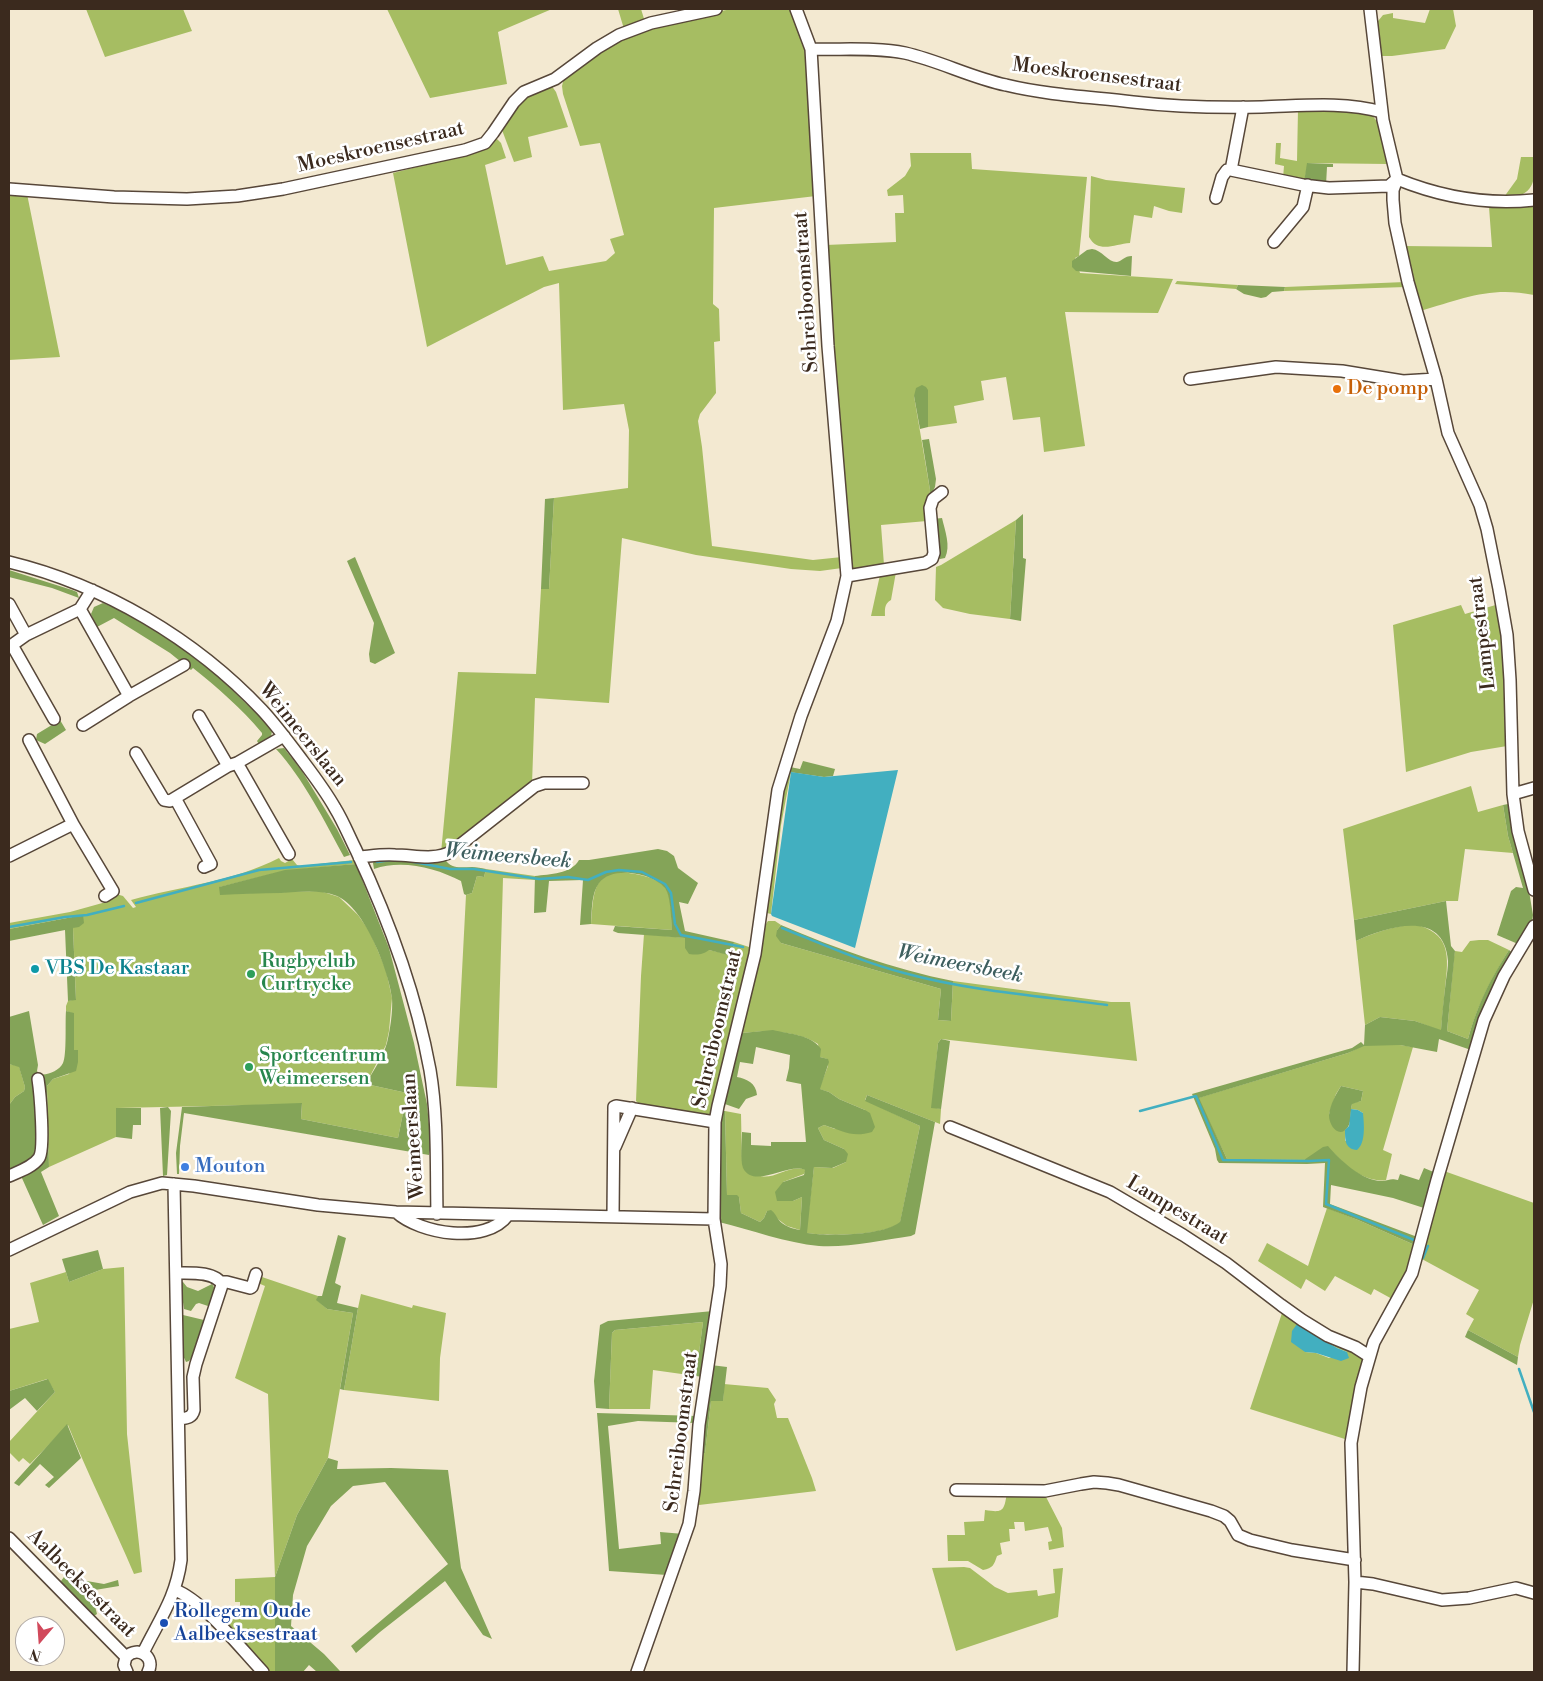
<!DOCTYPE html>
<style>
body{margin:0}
#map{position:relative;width:1543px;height:1681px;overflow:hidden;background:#f3e9d1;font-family:"Libre Bodoni",serif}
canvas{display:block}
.frame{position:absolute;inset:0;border:10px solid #3b2a1e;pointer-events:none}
.north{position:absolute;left:15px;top:1616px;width:50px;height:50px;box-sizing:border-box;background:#fff;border:1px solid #b1aaa5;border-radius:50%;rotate:198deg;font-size:14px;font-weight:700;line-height:20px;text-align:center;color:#3b2a1e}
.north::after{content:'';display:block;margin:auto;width:18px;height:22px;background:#d1495b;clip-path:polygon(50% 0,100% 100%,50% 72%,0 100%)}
</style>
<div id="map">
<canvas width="1543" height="1681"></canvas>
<div class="frame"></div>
<div class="north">N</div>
</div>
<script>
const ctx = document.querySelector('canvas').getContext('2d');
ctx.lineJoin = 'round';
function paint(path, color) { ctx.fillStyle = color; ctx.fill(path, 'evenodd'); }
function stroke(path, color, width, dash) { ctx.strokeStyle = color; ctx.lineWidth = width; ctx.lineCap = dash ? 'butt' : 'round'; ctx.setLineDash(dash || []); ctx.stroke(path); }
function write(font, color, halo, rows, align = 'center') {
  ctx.font = font + ' "Libre Bodoni",serif'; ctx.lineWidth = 5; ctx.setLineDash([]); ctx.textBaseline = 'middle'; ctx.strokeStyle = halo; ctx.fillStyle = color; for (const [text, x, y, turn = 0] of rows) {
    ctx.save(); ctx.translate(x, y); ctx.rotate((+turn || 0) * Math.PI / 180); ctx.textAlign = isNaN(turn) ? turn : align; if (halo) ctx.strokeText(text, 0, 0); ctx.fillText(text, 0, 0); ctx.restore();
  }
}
const green = new Path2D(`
 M86 9H183L192 31 105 57Z
 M387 9H552L498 32 507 84 430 98Z
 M618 9H641L645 22 624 29Z
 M732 9 791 10 808 57 816 196 714 208 713 304 719 309 720 341 714 342 716 393 700 414 698 421 702 447 712 546 813 560 842 557V568L820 571 791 569 696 555 622 538 609 703 535 698 532 784 441 853 458 672 536 674 541 589H549L554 498 628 488 629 430 624 404 563 410 559 283 544 287 427 347 393 173 448 159 497 139 501 143 506 158 485 165 506 265 543 256 549 271 606 261 615 253 610 239 624 235 600 143 580 146 563 94 562 86 564 78 584 62 627 35 693 16Z
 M1430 9H1453L1456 26 1445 49 1392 56H1380L1374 26 1383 15 1393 13V18L1425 23Z
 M551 85 556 92 568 127 528 137 532 157 514 162 502 130C517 102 522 98 551 85Z
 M1298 110 1358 111 1372 115 1378 123 1387 164 1308 163 1304 182 1283 178 1284 166 1275 164 1276 143H1281L1280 158 1297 161Z
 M910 153H971L972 169 1087 177 1079 256 1075 258 1080 273 1173 279 1158 313 1065 312 1085 446 1044 452 1040 417 1013 420 1006 377 981 381 984 400 954 406 957 423 928 427V390L914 396 930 490 927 521 881 525 884 565 855 571 850 568 826 245 896 242 895 213H904L903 195 888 196 887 190 905 176 911 166Z
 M1521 157H1533C1538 182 1531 199 1504 197L1517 179Z
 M1091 176 1106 180 1185 188 1182 213 1169 211 1154 206 1152 218 1134 215 1130 243C1115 244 1098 254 1089 237Z
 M9 193 27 194 60 357 9 360Z
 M1489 207H1534V295C1490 286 1462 299 1420 311L1403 246 1492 247Z
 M1177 281 1238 285 1236 289 1175 284Z
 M1405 282 1406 287 1284 291 1285 287Z
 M1016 520 1010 619 970 614 943 608 935 600 936 567 941 565Z
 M896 572 891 600C884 604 885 609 885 616H871L880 575Z
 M1499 604 1503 625 1507 746 1471 752 1406 772 1393 625 1461 605 1465 614Z
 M788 772H791L781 825 771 914 767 913C772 866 774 816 788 772Z
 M1471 786 1478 812 1503 805 1508 836 1513 853 1465 849 1458 901H1446L1354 920 1343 829Z
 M279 858 281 861 285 863 292 859 297 865 300 866 354 860 356 864 284 871 220 887V894L320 891 339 897 358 915 370 932 386 970 392 998 389 1031 386 1045 366 1084 407 1093 398 1138 301 1119 302 1104 117 1108 116 1137 49 1167 47 1086 53 1079 69 1074 78 1050 74 1051V1014L66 1011V1006L68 1001 76 999 73 928 82 915 9 929V923L70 912 106 902 105 900 116 894 123 896 133 908 136 907 131 900C180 886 233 882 279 858Z
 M486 869 535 876V880L503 878 497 1088 456 1086 466 895 472 893 477 876 484 877Z
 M620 872C633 873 660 877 667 890 672 901 671 918 672 930L591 924C593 908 591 884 607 874 610 873 616 872 620 872Z
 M768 921H775L781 925 777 930 781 943 941 989 938 1020 951 1021 953 981 1111 1002H1130L1137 1061 941 1039 938 1043 932 1107 941 1109 940 1124 867 1095 865 1100 920 1126 900 1223C882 1236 829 1236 806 1233L814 1167 833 1168 846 1162 844 1149 824 1140 818 1128 824 1125 835 1129 865 1110 839 1099 829 1092 819 1089 828 1066 827 1059 820 1057 818 1044C797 1030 765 1030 742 1033 745 1016 760 928 768 921Z
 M1413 924C1451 932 1449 956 1445 988 1444 1002 1442 1016 1441 1031L1415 1021 1380 1017 1365 1025 1356 941C1375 932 1393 927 1413 924Z
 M644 934 686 938 709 950 732 955 734 942 752 948 711 1117 640 1105 636 1101 641 976Z
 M1479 940H1488L1509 950C1490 981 1478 1004 1468 1039L1447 1031 1454 957 1455 951 1462 952 1470 941Z
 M1364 1045H1400L1413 1047 1383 1150 1392 1154 1386 1180C1373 1183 1353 1172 1344 1164 1340 1160 1337 1155 1332 1152L1304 1160 1227 1159 1198 1098 1348 1053ZM1341 1086 1363 1091 1361 1101 1352 1103 1351 1109 1358 1110 1363 1113V1133L1345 1141V1130L1340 1131 1329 1114 1336 1094Z
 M9 1064 19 1066 25 1087 24 1091 15 1097 9 1105Z
 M725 1111 741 1114 742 1163C747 1167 753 1173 758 1175 772 1182 790 1163 806 1170L804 1174 783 1182 793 1201 802 1197 800 1230 787 1226 767 1211 764 1218 760 1222 741 1213 739 1197 727 1195Z
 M1444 1171 1534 1203V1299L1520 1345 1518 1357 1468 1330 1474 1319 1466 1314 1479 1290 1420 1258Z
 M1327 1208 1358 1220 1417 1246 1411 1268 1394 1300 1374 1289 1371 1295 1335 1276 1325 1291 1306 1279 1301 1289 1258 1261 1267 1243 1308 1266Z
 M124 1267 127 1434 142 1572 134 1574C113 1524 88 1475 68 1425L30 1464 23 1458 19 1462 9 1452V1442L55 1392 47 1379 9 1391V1329L39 1322 30 1283 66 1272 69 1282 103 1269Z
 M259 1276 318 1296 317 1300 327 1309 353 1313 328 1458 297 1515 275 1577V1672H268L211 1612 215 1607 226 1620 235 1619V1611H240V1602H235V1579L275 1577 268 1394 235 1378 265 1286 258 1283Z
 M361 1294 412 1308 413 1305 446 1313 440 1358 439 1401 344 1390 358 1308Z
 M1283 1310 1364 1358 1348 1440 1250 1409ZM1297 1324 1337 1348 1347 1352 1329 1358 1316 1353 1305 1352Z
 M703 1322 696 1376 653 1370 650 1409H609L612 1333 615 1330Z
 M724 1384 768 1388 776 1400 774 1404 777 1418H788L812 1478 816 1491 699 1505 701 1453H705L711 1401H723Z
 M1007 1492 1045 1495 1062 1528 1064 1547 1049 1550 1048 1542 1052 1541 1048 1527 1025 1531 1024 1522H1014L1015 1529H1009L1010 1541 1000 1543 1002 1554 997 1556C994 1565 993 1568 983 1570L968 1561H948L947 1535H965L964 1522 984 1521 985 1510C1004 1513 1004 1511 1007 1492Z
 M964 1567 970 1568 995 1587 1008 1593 1037 1590 1038 1596 1055 1593 1053 1569 1063 1568 1058 1617 956 1651 932 1568Z`);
const forest = new Path2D(`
 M1307 163 1333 164V167H1327L1326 185 1304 182Z
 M1092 249C1102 250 1109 263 1117 262 1122 261 1124 256 1132 256L1131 276 1076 271 1072 267V261L1087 250Z
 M1238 285 1285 287 1284 291 1272 292 1266 297 1261 298 1244 294 1236 289Z
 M922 385 926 387 928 390V427L920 429 914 396 916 388Z
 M929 439 936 479 935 487 929 499 930 490 922 440Z
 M554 498 549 589H541L545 499Z
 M1023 514V558L1026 559 1021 621 1010 619 1016 520Z
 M942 518C945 531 951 546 945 558L940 559 938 557 933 519Z
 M355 557 395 653 375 664 370 662 369 654 374 623 347 561Z
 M9 570 72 590 77 592 79 598 52 588 9 577Z
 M103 603 122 611 172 641 217 675 268 725 272 731 271 737 260 746 257 741 262 735V733C241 708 218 688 193 668L191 670 170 653 114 618 97 627 91 614 94 607Z
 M60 720 66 730 45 744 36 740 37 734Z
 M284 748 302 771 337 829 350 855 344 857C325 822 303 778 276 749Z
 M803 761 835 769 833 776 824 777 789 772 790 767 800 769Z
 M1508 804 1514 830 1528 885 1533 915 1532 923 1518 944 1497 935 1511 891 1516 887 1523 888 1508 836 1503 805Z
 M658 849 667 851 674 856 678 868 698 883 688 904 679 902 685 931 734 942 732 956 709 950C702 955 698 955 689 954L685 948V938L618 933 613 931 615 926 672 930C671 920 671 896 665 888 653 873 612 865 599 883 591 894 592 911 591 924L580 925 583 880 549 881 546 912 534 913 535 876C550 874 571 874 579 860H589Z
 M375 859H445C451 870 462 867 472 867 477 867 481 868 486 869L484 877 477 876 472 893 466 895 464 894 461 881C436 868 402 859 374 869L373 863Z
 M356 864 389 948 414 1043 427 1104 431 1145 429 1155 184 1113 180 1146 179 1174H177L176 1153 182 1107 302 1103 301 1119 398 1138 407 1093 366 1084C373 1071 383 1057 387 1043 390 1030 393 1012 392 998 389 971 364 907 337 896 319 889 300 892 281 893 261 893 240 894 220 895L219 887 285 870Z
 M1446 901 1451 946 1455 951 1447 1031 1468 1039C1478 1003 1490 980 1509 950L1514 954 1471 1050 1439 1039 1437 1052 1400 1045 1364 1046 1348 1053 1199 1098 1227 1159 1304 1160 1323 1147 1328 1146C1340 1160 1363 1182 1383 1181 1389 1180 1391 1178 1398 1180L1400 1174 1419 1180 1424 1168 1436 1173 1427 1209 1393 1198 1331 1185 1330 1204 1420 1238 1417 1246 1358 1220 1323 1207 1325 1163 1307 1164 1219 1163 1217 1160 1215 1149 1192 1094 1352 1048 1361 1042 1364 1045 1365 1025 1380 1017 1415 1021 1441 1030C1442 1014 1444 997 1446 980 1447 974 1448 967 1448 961 1444 908 1387 927 1356 941L1354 920Z
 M83 915 84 923 79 927 73 928 76 1000 68 1001 65 930 9 941V929Z
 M781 925C837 949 893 969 953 981L951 1021 938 1020 941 989 781 943 776 936 777 930Z
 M29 1011 38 1065 37 1071 39 1074C47 1076 59 1071 63 1063 67 1055 65 1022 66 1011L74 1013V1050H78V1062L76 1071 53 1079 47 1086 49 1167 41 1172 59 1216 43 1225 21 1176 9 1181V1105L15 1097 24 1091 25 1087 19 1067 9 1064V1017Z
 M773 1030C788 1034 811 1034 821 1049L820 1057 828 1059 829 1062 820 1089 829 1092 839 1099 865 1110 870 1113 875 1127 872 1132C852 1138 843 1131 824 1125L818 1128 824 1140 844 1149 848 1154 846 1162 832 1168 814 1167 807 1233C829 1236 882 1236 900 1222L920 1126 865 1101 867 1095 935 1122 915 1234 911 1236C884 1240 846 1248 819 1246 786 1243 752 1230 719 1222L717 1180 721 1111H725L727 1195H737L739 1197 741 1213 760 1222 764 1218 767 1211 771 1210C775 1213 776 1216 778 1219 783 1226 793 1229 800 1230L802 1197 793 1201H777L775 1192 783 1182 804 1175 805 1170C789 1162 754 1190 743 1168 740 1160 742 1141 742 1132L751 1133V1145L771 1146V1142H806L801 1084 786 1081 789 1068 790 1055 756 1047 753 1064 740 1062 737 1077C747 1079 756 1083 757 1095L746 1099 739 1109 722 1103 742 1033Z
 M941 1039 950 1041 941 1109 931 1108 938 1043Z
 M1341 1086 1363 1091 1361 1101 1352 1104C1350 1111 1352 1120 1348 1127 1340 1139 1329 1127 1329 1115 1330 1105 1336 1094 1341 1086Z
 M168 1107 171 1111 167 1175 163 1176 160 1108Z
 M116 1108H141V1125H133L132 1139 116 1137Z
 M338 1235 346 1238 335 1283 341 1286 337 1303 358 1308 344 1390 340 1389 353 1313 327 1309 316 1300 318 1296H322Z
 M98 1250 103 1269 69 1282 62 1259Z
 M180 1282H183L187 1287 198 1291 212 1284 214 1287 213 1296 208 1306 199 1303 196 1304 191 1311 184 1309Z
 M713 1311 703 1377 696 1376 703 1322 615 1330 612 1333 609 1409 596 1408 594 1381 600 1325 608 1321Z
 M183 1315 204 1320 192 1357 189 1361 186 1362 181 1351Z
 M1468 1330 1518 1357 1517 1365 1465 1337Z
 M711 1365 727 1367 723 1401H711L705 1453H701Z
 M48 1379 55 1392 37 1411 25 1398 9 1410V1391Z
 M597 1413 697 1416 696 1423 638 1421 608 1426 619 1549 661 1544 660 1532 684 1534 667 1575 609 1571Z
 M67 1424 81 1458 49 1488 45 1485 54 1477 40 1464 19 1486 14 1483Z
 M328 1458 338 1461 337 1469 391 1468 448 1470 461 1568 492 1639 483 1635 445 1581 380 1632 356 1653 351 1646 448 1564 385 1482 353 1486 331 1506 307 1546 293 1595 291 1626 324 1654 340 1671 317 1672 309 1665 303 1672H275V1577L297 1515Z
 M64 1577 104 1584 118 1580 119 1586 95 1590V1606L97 1614 94 1616 62 1585 61 1581Z`);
const water = new Path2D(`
 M898 770 855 948 772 916 771 914 791 772 824 777Z
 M1351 1109 1358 1110 1363 1113C1364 1124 1366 1143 1357 1150 1345 1149 1345 1140 1345 1130L1349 1126Z
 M1297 1324 1337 1348 1347 1352 1349 1358 1341 1361 1316 1353 1305 1352 1291 1342 1292 1331Z`);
const stream = new Path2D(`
 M409 861 450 869H474L539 879 568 877 588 880 606 872 619 870 642 872 665 884 671 893 675 924 681 935 743 947
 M377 862 391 860
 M136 903 259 870 351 862
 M9 927 65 917 87 915 124 906
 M782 928C822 944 862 962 904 973 970 991 1040 996 1107 1005
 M1140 1111 1196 1096 1223 1160 1309 1161 1329 1160 1326 1204 1414 1240
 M1423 1258 1428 1246
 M1519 1369 1534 1412`);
const minor = new Path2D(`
 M1370 9 1383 120 1397 179C1441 197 1487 205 1534 200
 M811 49C841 50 876 47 905 53 940 61 972 78 1006 85 1047 95 1091 97 1133 102 1176 107 1219 108 1262 107 1301 106 1343 101 1382 112
 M1243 107 1231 170 1303 185 1329 188 1389 186 1397 179
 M1397 179 1393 190V200L1395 223 1408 282 1436 379 1448 433 1480 505 1487 529 1499 589 1507 635 1510 680 1513 794 1518 831 1534 890
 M9 189 114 197 187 199 237 196 283 189 465 150 485 143 493 133 514 102 524 92 555 79 597 48 619 35 651 23 716 9
 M1216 198 1222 177 1227 170H1231
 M1274 242 1303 207 1308 185
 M1190 379 1276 367 1342 371 1403 381 1436 379
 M9 562C104 585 195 639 262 710 275 724 287 740 299 756 311 772 325 790 335 808 343 821 349 836 356 850 389 920 416 994 430 1070 438 1118 436 1166 437 1214
 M847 576 925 563 932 559 934 553 930 508 933 499 942 492
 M9 604 26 635
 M80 609 129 696
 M199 716 228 766
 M54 719 12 645 26 635 80 609 92 590
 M83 725 129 696 184 665
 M29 740 73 824 113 891 105 896
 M136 753 164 800 170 801 228 766 237 763 284 736
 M237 763 289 854
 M1513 794 1534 788
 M175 798 211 864 204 867
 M9 856 73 824
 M359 857C371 856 383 854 395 855 414 855 433 861 451 852L535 786 544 783H583
 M950 1127 1110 1192 1183 1235 1226 1263 1281 1305 1302 1320 1328 1336 1355 1347 1369 1356
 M615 1147 632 1108
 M9 1176C18 1172 33 1167 39 1158 45 1149 40 1092 38 1079
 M396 1212C420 1234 486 1245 508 1215
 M613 1216 614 1107 616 1106 715 1122
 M9 1250 130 1192 162 1183 194 1186 318 1205 396 1212 714 1219
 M176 1273C189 1273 216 1271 222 1285L196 1364 193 1377 194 1410C192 1418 187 1418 179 1419
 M221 1282H227L250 1288 252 1287 256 1274
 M956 1490 1045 1491 1081 1484 1094 1482 1107 1483 1119 1485 1211 1511 1224 1516 1230 1521 1238 1535 1250 1540 1292 1550 1355 1560
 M9 1538 126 1657
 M1355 1582 1373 1584 1442 1600 1469 1598 1516 1588 1534 1593
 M175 1590C204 1601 241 1649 263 1672
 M143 1653C159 1620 176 1598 181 1560L174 1184
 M127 1672 124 1665 126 1657C138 1645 156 1657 148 1672
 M637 1672 689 1524 694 1491 699 1425 720 1286 721 1264 714 1219 715 1122 718 1106 755 954 778 790 801 716 837 621 847 576 828 346 811 49 796 9
 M1353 1672 1355 1582 1351 1443 1361 1387 1374 1342 1412 1273 1437 1180 1484 1020 1504 976 1534 926`);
const markers = [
 [1337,389,5,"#e8710a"],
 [35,969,5,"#0f9aa8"],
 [251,974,5,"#2e9e5b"],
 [249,1067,5,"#2e9e5b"],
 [185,1167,5,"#3f7fe0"],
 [164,1623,5,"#1a4fb4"]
];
const streetNames = [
 ["Moeskroensestraat",1097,76,7],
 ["Moeskroensestraat",381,148,-13],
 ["Schreiboomstraat",807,292,-94],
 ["Lampestraat",1483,633,-97],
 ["Weimeerslaan",302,735,51],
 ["Schreiboomstraat",718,1029,-77],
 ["Weimeerslaan",414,1136,-94],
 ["Lampestraat",1177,1211,31],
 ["Schreiboomstraat",682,1432,-83],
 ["Aalbeeksestraat",81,1584,45]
];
const foodNames = [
 ["De pomp",1347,389]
];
const leisureNames = [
 ["Rugbyclub",261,962],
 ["Curtrycke",261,985],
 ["Sportcentrum",259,1056],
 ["Weimeersen",259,1079]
];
const cultureNames = [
 ["VBS De Kastaar",45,969]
];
const shopNames = [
 ["Mouton",195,1167]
];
const transitNames = [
 ["Rollegem Oude",174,1612],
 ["Aalbeeksestraat",174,1635]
];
const waterNames = [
 ["Weimeersbeek",508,857,5],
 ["Weimeersbeek",960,965,11]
];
paint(green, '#a6bd62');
paint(forest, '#84a458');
paint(water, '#42afc0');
stroke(stream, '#42afc0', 2.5);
stroke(minor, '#574739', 14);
stroke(minor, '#fff', 11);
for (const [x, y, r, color] of markers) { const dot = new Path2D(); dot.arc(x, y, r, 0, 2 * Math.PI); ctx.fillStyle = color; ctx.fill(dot); stroke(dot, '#fff', 2); }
write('20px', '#3b2a1e', '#fff', streetNames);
write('20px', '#c56008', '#fff', foodNames, 'left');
write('20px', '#27864d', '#fff', leisureNames, 'left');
write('20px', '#0d838f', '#fff', cultureNames, 'left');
write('20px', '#366cbe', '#fff', shopNames, 'left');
write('20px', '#164399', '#fff', transitNames, 'left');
write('italic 21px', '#3e5f5f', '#fff', waterNames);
</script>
